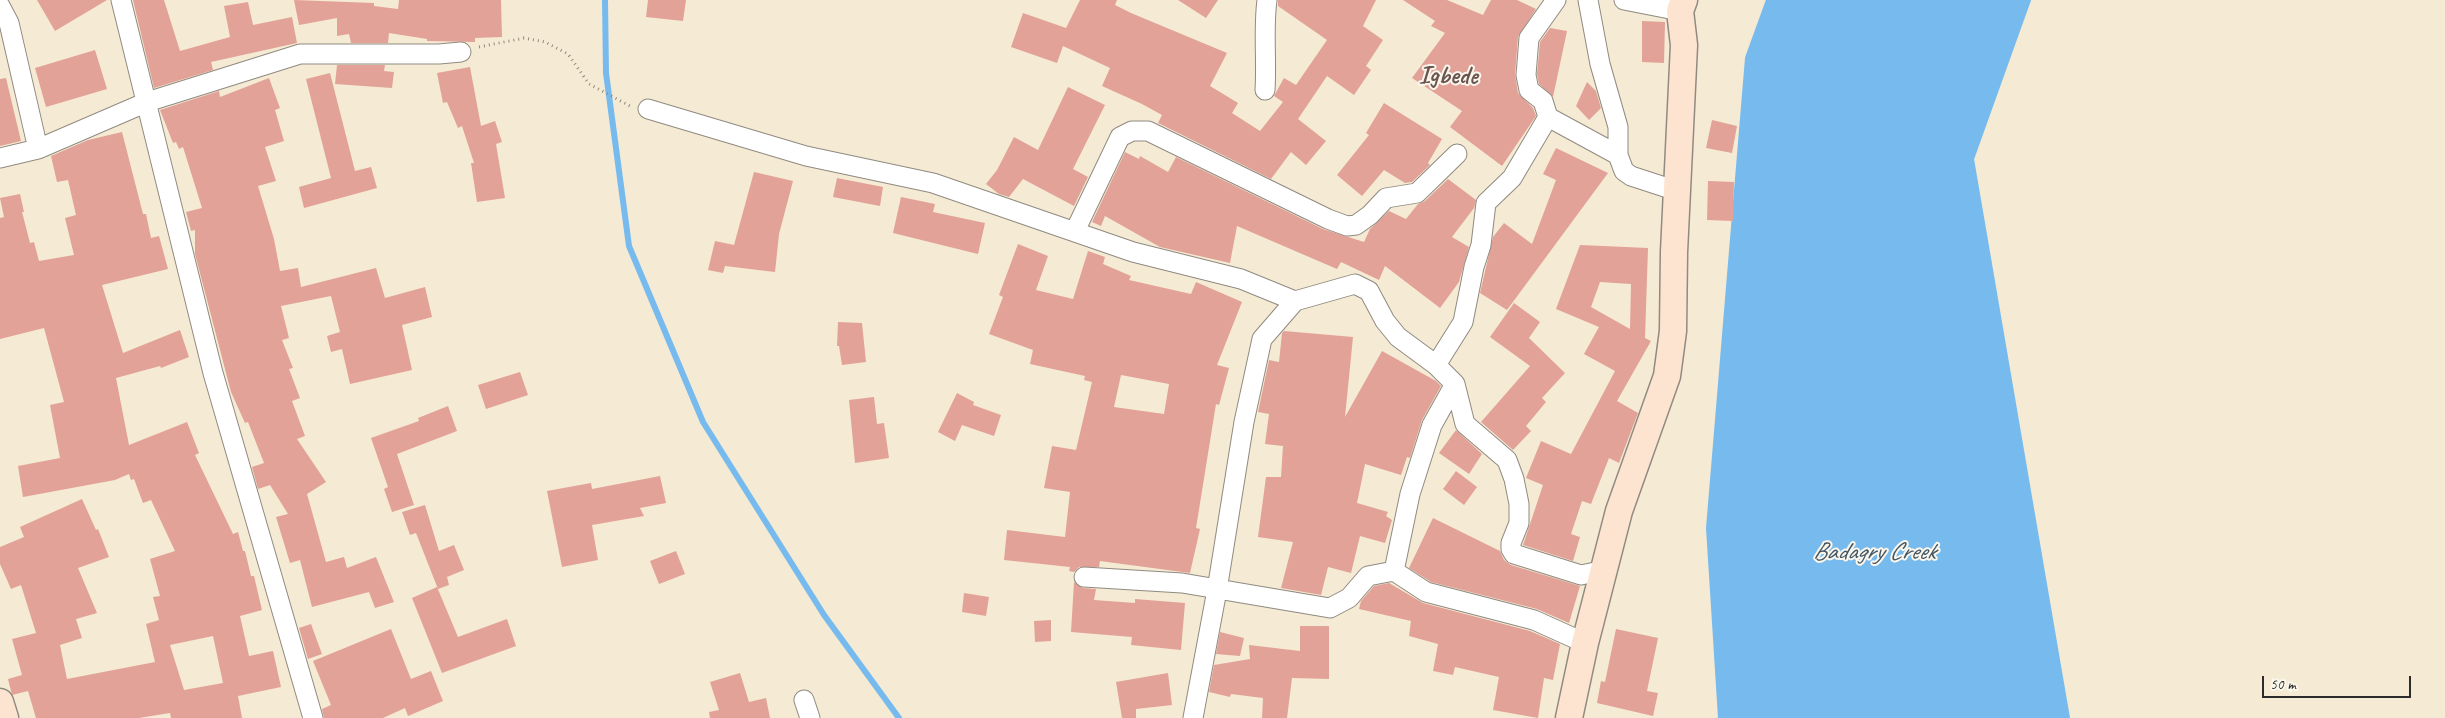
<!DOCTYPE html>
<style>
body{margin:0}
#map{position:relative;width:2445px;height:718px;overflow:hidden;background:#f5ead4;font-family:Caveat,sans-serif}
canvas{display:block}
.scale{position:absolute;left:2262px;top:676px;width:149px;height:22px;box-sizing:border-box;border:2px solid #2b2b2b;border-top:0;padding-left:6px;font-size:15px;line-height:18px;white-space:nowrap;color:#2b2b2b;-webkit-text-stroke:4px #fbf7ec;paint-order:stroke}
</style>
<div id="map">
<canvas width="2445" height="718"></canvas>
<div class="scale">50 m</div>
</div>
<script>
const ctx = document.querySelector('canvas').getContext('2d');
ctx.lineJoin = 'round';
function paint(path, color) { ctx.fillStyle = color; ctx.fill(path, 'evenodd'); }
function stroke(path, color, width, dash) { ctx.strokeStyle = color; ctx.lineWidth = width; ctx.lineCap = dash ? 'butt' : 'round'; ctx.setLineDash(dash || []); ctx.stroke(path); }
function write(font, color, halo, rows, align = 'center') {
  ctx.font = font + ' Caveat,sans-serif'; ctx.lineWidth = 4; ctx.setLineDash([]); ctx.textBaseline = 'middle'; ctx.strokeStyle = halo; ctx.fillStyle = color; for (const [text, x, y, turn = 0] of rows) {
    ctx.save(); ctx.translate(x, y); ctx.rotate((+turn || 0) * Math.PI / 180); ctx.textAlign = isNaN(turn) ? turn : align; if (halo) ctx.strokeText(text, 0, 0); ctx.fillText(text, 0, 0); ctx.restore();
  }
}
const water = new Path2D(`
 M1769 0H2028L1971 159 2067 718H1721L1709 528 1748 58Z`);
const stream = new Path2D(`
 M605 0 606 73 629 246 703 422 824 615 899 718
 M2028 0 1971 159 2067 718
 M1721 718 1709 528 1748 58 1769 0`);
const building = new Path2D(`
 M37 0H107L55 31Z
 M133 0H164L180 51 230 37 224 6 248 2 253 25 292 17 297 43 211 62 213 70 154 88Z
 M294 0 374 3V6L398 9 399 0H501L502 37 475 38V42L427 41V39L389 33 388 43H351L349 34 337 36V18L299 25Z
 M648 0H686L683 21 646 17Z
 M1080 0H1117L1115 5 1131 13 1227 53 1210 86 1238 103 1232 113 1260 131 1283 102 1274 96 1284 78 1296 85 1327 40 1278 6V0H1376L1363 26 1383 40 1366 66 1371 70 1354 95 1327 76 1298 119 1326 141 1306 165 1291 152 1271 179 1158 123 1162 115 1142 104 1102 86 1110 68 1063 46 1057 63 1011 47 1023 13 1066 28Z
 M1178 0H1218L1206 18Z
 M1403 0H1447L1483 15 1491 0H1517L1536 9 1518 37 1515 74 1518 93 1533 108 1536 116 1502 166 1450 127 1462 111 1412 78 1445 33 1431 26 1435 21Z
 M1642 21 1665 22 1664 63 1642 62Z
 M1550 28 1567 31 1553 97 1539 84 1537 74 1540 42Z
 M95 50 107 89 46 107 35 68Z
 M337 65H385L384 71 394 72 392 88 335 84Z
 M470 67 481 126 495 121 502 142 496 144 505 198 477 202 471 163H474L462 126 458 128 447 102 443 103 437 73Z
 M330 73 355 171 371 167 377 188 304 208 299 187 331 178 306 79Z
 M6 78 21 141 0 146V79Z
 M269 78 280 108 275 110 284 141 265 147 276 181 258 186 274 239 280 271 298 268 301 287 376 268 385 298 425 287 432 317 402 325 412 370 350 384 342 349 331 352 327 336 340 332 331 296 281 306 289 338 282 340 293 368 289 369 300 398 292 401 305 436 297 439 326 482 307 494 326 562 344 557 347 568 376 557 394 602 375 608 369 592 312 607 300 560 290 563 276 517 288 514 270 485 258 489 252 467 264 463 248 422 245 423 231 392 195 254V230L191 231 186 212 202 208 183 147 179 149 176 142 173 143 160 110 219 91 220 97Z
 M1587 82 1596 91 1601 108 1589 120 1576 106Z
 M1068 87 1105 105 1073 169 1088 177 1074 206 1023 179 1009 197 999 194 986 184 997 170 1014 137 1038 150Z
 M1384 103 1442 139 1428 163 1430 165 1412 182 1405 183 1384 170 1362 196 1337 175 1369 135 1366 133Z
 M1712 120 1737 126 1732 153 1706 148Z
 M122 132 143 214H146L151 238 159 236 168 269 102 285 123 353 180 330 189 357 161 368 160 366 116 378 129 445 187 422 199 453 195 455 233 534 238 532 243 551H245L251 576H254L262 610 240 616 249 656 273 651 281 687 238 696 242 718H171L170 713 139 718H36L28 691 12 695 8 679 22 675 12 639 36 633 21 585 11 589 0 564V547L24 537 20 527 82 499 96 530 98 529 109 557 78 568 97 613 76 619 82 638 60 645 67 679 155 662 146 624 159 620 153 597 160 596 150 559 175 551 151 500 143 503 134 479 131 480 129 474 115 480 23 497 18 466 60 458 50 405 64 402 44 328 0 339V218L4 217 0 198 20 194 24 212H22L30 243 34 242 39 261 74 255 65 218 76 215 68 180 57 182 51 156 88 140ZM213 636 223 683 184 690 170 645Z
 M1556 148 1608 173 1507 310 1480 293 1493 237 1504 223 1532 244 1556 180 1543 174Z
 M1125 152 1139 159 1140 156 1168 172 1176 157 1323 229 1364 242 1370 229 1389 211 1406 219 1418 204 1425 201 1448 179 1476 200 1474 208 1452 237 1469 247 1459 282 1440 308 1385 266 1379 280 1341 262 1337 269 1237 226 1230 263 1160 247 1105 216 1101 226 1092 222Z
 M754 172 793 181 779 234 775 272 725 266 723 273 708 270 715 241 734 245Z
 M837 178 883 187 880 206 833 197Z
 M1708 181 1734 182 1733 221 1707 220Z
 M901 197 935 204 933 212 985 223 978 254 893 233Z
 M1018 244 1048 256 1036 290 1073 299 1088 251 1105 257 1103 264 1131 276 1129 280 1191 294 1196 282 1242 302 1217 365 1229 368 1219 405 1216 404 1196 528 1200 529 1190 573 1100 561 1099 567H1079L1074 572 1069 571 1070 567 1004 560 1007 530 1065 537 1070 492 1044 488 1052 446 1076 450 1092 382 1084 380 1085 376 1030 364 1033 350 989 334 1003 297 999 295ZM1121 375 1169 384 1164 414 1114 407Z
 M1580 245 1648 248 1645 338 1651 341 1617 401 1638 413 1619 463 1609 458 1591 504 1582 501 1571 534 1580 537 1573 561 1523 545 1543 485 1526 478 1541 441 1571 454 1615 371 1584 354 1599 327 1556 309ZM1600 282 1631 284 1630 329 1591 307Z
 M1514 303 1540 322 1529 338 1565 373 1542 398 1546 402 1526 426 1531 431 1513 450 1481 422 1530 366 1490 337Z
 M838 322 862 323 866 362 842 365 839 346H837Z
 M1284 331 1353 337 1345 417 1382 351 1436 381 1441 386 1422 420 1410 458 1407 457 1401 475 1365 464 1357 503 1388 512 1386 516 1392 520 1385 543 1360 536 1351 573 1328 567 1321 595 1281 588 1293 542 1258 537 1266 477H1281L1283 446 1265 444 1269 414 1258 412 1269 360 1279 362 1282 333Z
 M520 372 528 395 486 409 478 385Z
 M957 393 974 402 973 405 1001 415 994 436 962 425 955 441 938 432Z
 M874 397 877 424 884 423 889 458 855 463 849 400Z
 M448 406 457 431 397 454 414 505 392 512 384 489 388 487 371 438 419 421 418 418Z
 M1456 430 1482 454 1469 474 1439 453Z
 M1456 471 1477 487 1464 505 1443 489Z
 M660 476 666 503 640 508 644 516 592 525 598 560 562 567 547 491 591 483 592 489Z
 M425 505 439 551 454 545 464 570 447 577 449 585 438 589 416 533 410 535 402 512Z
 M1433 518 1500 551 1504 560 1511 565 1580 586 1569 623 1537 609 1431 582 1409 568Z
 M676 551 685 574 659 584 650 561Z
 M1074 582 1083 588 1096 589 1094 600 1135 603V599L1185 603 1181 650 1131 645 1132 637 1071 632Z
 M1389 583 1423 603 1530 631 1560 644 1553 680 1544 678 1538 718 1493 710 1499 677 1455 667 1453 675 1433 671 1438 644 1409 636 1411 621 1359 609 1361 601 1374 586Z
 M437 587 458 637 507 619 516 646 442 673 412 598Z
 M964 593 989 597 986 616 962 612Z
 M1051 620V641L1035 642 1034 621Z
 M311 624 322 654 308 659 299 628Z
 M1300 626H1329V679L1292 678 1287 718H1262L1263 698 1231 694 1230 697 1209 692 1214 665 1250 659 1249 645 1300 651Z
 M391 629 411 679 431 671 443 701 408 716 405 708 383 718H324L322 709 331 705 313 661Z
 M1616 629 1658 638 1647 691 1658 693 1653 716 1597 703 1601 681 1605 682Z
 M1220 632 1244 638 1240 656 1216 654Z
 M740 673 749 702 766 698 770 718H710L709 712 719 710 710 682Z
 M1168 673 1172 705 1136 709V718H1122L1116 682Z`);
const path = new Path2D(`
 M479 47 524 38 545 42 568 54 589 84 630 106`);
const street = new Path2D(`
 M121 0 213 373 313 718
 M1588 0 1600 64 1618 127V155L1624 171 1631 176 1677 191
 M1624 0 1680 11
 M0 6 9 23 38 149
 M1265 90C1267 60 1263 30 1267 0
 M648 109 806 156 933 183 1133 252 1241 279 1295 301 1262 339 1244 422 1217 590 1193 718
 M1548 117 1618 155
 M0 158 38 149 147 102 300 54H439L461 52
 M1075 231 1120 137 1132 131H1148L1328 219 1347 226 1356 225 1370 215 1386 198 1417 193 1457 154
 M1295 301 1355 284 1369 291 1385 321 1398 337 1436 365 1455 384 1465 424 1507 460 1514 479 1519 504V523L1511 543V549L1514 554 1581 575 1605 570
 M1436 365 1463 322 1474 267 1481 245 1486 203 1512 178 1548 117 1543 101 1529 90 1526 75 1529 38 1556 0
 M1394 571 1410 494 1432 425 1455 384
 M1084 577 1182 583 1330 608 1349 598 1368 576 1394 571 1426 592 1534 620 1585 643
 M804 700 810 718`);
const secondary = new Path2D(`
 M0 702 5 718
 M1569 718 1585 643 1619 511 1667 376 1673 331 1674 252 1684 45 1680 11 1684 0`);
const waterNames = [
 ["Badagry Creek",1874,552]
];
const quarterNames = [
 ["Igbede",1448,76]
];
paint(water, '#7be');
stroke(stream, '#7be', 6);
paint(building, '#e2a298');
stroke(street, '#908a80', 21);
stroke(secondary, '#908a80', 29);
stroke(path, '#908a80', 3, [1, 4]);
stroke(street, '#fff', 19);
stroke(secondary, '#fde4d1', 26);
write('italic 25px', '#425666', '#fbf7ec', waterNames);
write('bold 26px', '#6b5551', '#fbf7ec', quarterNames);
</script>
